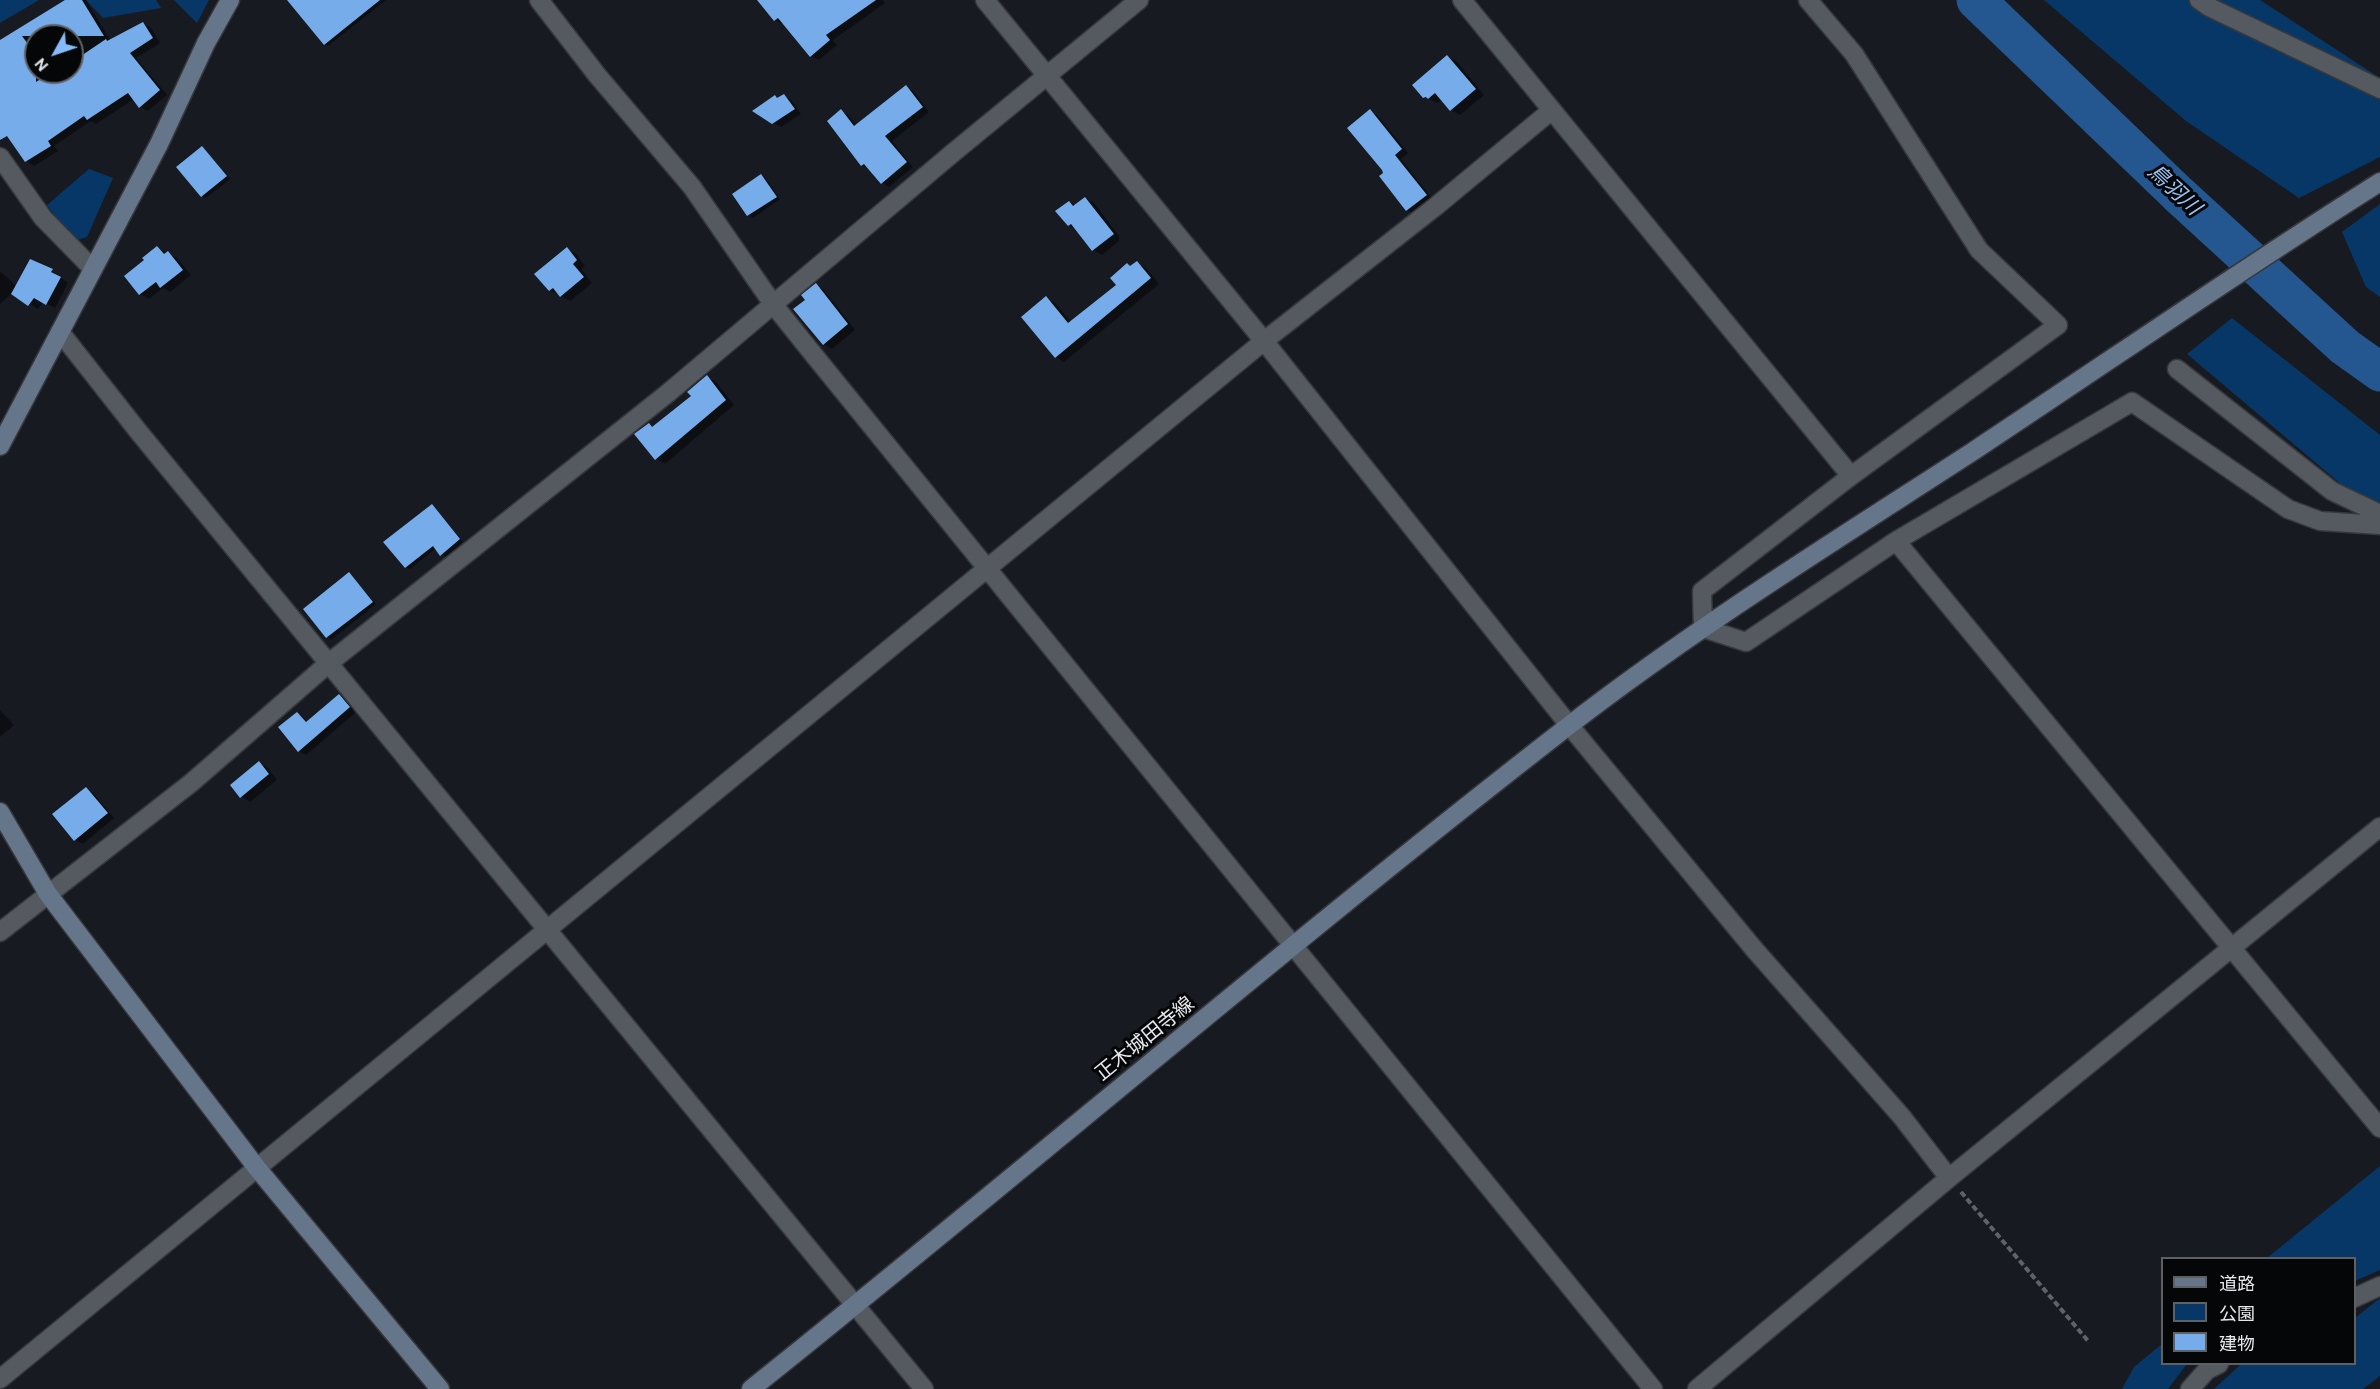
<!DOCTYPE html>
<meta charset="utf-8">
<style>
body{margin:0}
#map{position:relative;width:2380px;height:1389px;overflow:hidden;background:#171b21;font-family:Cabin,"Noto Sans JP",sans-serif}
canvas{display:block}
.legend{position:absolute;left:2161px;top:1257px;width:195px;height:108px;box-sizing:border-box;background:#050608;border:2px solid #5f6063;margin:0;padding:8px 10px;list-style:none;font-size:18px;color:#e5e8ec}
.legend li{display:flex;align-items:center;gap:12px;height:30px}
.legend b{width:30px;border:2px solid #5f6063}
.north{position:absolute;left:24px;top:24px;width:60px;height:60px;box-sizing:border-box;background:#050608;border:2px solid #5f6063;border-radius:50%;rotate:230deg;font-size:16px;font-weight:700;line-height:24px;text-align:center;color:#e5e8ec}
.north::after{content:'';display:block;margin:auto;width:21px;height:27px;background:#85bbfb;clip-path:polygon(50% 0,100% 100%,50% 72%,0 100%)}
</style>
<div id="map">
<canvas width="2380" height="1389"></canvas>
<ul class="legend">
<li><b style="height:8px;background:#65768b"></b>道路</li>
<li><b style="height:16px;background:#073766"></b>公園</li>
<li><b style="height:16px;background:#77aceb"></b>建物</li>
</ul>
<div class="north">N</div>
</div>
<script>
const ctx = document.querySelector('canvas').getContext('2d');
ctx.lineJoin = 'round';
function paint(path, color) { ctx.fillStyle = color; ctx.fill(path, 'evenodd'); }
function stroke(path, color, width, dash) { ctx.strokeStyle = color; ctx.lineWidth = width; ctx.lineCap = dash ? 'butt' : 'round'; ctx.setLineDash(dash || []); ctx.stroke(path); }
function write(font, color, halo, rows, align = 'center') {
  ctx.font = font + ' Cabin,"Noto Sans JP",sans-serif'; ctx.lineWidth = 6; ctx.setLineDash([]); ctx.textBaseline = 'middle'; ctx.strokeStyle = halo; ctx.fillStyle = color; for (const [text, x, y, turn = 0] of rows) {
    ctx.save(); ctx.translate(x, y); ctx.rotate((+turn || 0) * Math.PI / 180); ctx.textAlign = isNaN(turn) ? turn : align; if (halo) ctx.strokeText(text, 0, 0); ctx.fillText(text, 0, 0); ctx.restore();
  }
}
const green = new Path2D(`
 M0 0H39L0 23Z
 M86 0H156L161 8 103 18Z
 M174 0H209L197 23Z
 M2044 0H2260L2380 78V157L2299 198 2186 121Z
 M89 169 113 178 87 237 74 241 47 205Z
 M2380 204V297L2366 287 2342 232Z
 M2232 318 2380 435V517L2187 354Z
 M2380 1166V1270L2355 1281 2354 1258H2267Z
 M2380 1298V1376L2363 1389H2214L2240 1365 2245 1364H2354L2355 1318Z
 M2162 1344V1364H2187L2168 1389H2122L2134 1367Z`);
const shadow = new Path2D(`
 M67 0H86L111 41 143 23 151 28 160 43 136 58 167 95 148 111 140 107 134 99 96 124 91 121 54 146 58 151 34 166 27 161 0 126V42ZM36 36H72V72H36Z
 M293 0H386L328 46 325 44Z
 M765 0H883L885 3 833 40 837 45 819 60 811 56 784 23 782 24 775 20Z
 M1448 57 1457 62 1484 95 1460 115 1451 110 1442 99 1438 103 1424 97Z
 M906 87 914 92 929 112 892 141 913 167 889 187 882 183 871 169 862 165 841 111 848 115 857 126Z
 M784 95 791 100 801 114 781 127 755 111Z
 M1370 111 1377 115 1408 153 1401 159 1433 200 1414 214 1407 210 1381 177 1385 174Z
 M203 148 230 179 206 198 202 196Z
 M761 176 765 178 780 199 753 218 749 215 734 194Z
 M1085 198 1094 203 1119 236V241L1102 255 1093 250 1077 230 1069 225V202L1075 206Z
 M157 248 177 258 191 275 170 292 163 288 149 299 140 294 146 261Z
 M567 249 576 254 585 266 581 269 592 283 570 301 550 290 536 274Z
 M1137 263 1146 268 1159 284 1064 362 1056 357 1046 298 1055 303 1071 322 1118 285Z
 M0 271 17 287 52 271 68 283 55 308 43 302 38 309 12 293 0 304Z
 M816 285 824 290 855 330 832 349 824 344 795 310 807 300Z
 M707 377 716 382 734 405 665 464 656 458 649 425 654 428 693 396Z
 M432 506 463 542 445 557 436 548 410 569 406 567Z
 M349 574 376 604 331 640 305 610Z
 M340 696 346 700 356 712 306 755 299 751 297 713 308 722Z
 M0 710 14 725 0 737Z
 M259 763 268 768 277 780 250 802 241 796Z
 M86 789 93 793 114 818 83 844 75 840Z`);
const river = new Path2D(`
 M1976 0 2178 194 2345 347 2380 372`);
const building = new Path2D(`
 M65 0H82L104 36H22L36 55V82L51 72H72V62L106 39 107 41 143 22 153 38 130 53 160 90 139 108 128 93 87 120 84 116 48 141 51 146 25 162 7 136 0 140V40Z
 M287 0H380L324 45Z
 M757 0H876L826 35 830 40 810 57 778 18 774 21Z
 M1447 55 1476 89 1450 111 1435 93 1428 99 1426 97 1423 98 1412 85Z
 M906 85 923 107 885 136 907 162 881 184 864 164 861 166 827 121 841 109 854 126Z
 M784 94 795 109 772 124 752 111 775 95 777 98Z
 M1370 109 1402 149 1395 155 1427 195 1406 211 1379 176 1383 173 1382 170 1347 128Z
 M202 146 227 176 201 197 176 167Z
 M761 174 777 197 747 216 732 194Z
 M1085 197 1114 234 1092 251 1071 224 1068 226 1055 211 1069 201 1073 206Z
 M157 246 164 254 168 251 183 270 160 288 156 282 139 295 124 276 144 260 142 258Z
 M567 247 577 260 573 264 584 277 560 297 553 288 549 291 534 274Z
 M30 259 53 269 51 272 61 277 46 305 34 298 28 306 11 294Z
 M1137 261 1151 278 1055 358 1021 317 1046 296 1068 323 1116 285 1110 278 1127 263 1130 266Z
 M816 283 848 324 823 345 793 309 805 300 801 295Z
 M707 375 726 400 655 460 634 434 649 423 652 427 691 396 687 392Z
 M432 504 460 539 440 556 433 546 405 568 383 542Z
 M349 572 373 602 326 638 303 609Z
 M339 694 350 707 298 752 278 727 297 712 306 722Z
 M259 761 269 774 240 798 230 785Z
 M86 787 108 813 74 841 52 814Z`);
const path = new Path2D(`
 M1961 1192 2089 1342`);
const street = new Path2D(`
 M539 0 597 75 692 187 773 304 809 349 1653 1389
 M985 0 1264 341 1569 725 1754 949 1902 1117 1949 1178
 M1462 0 1851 476
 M1808 0 1854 54 1979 250 2058 325 1851 476 1702 591 1703 628 1746 642 1896 541 2132 402 2288 509 2320 521 2380 525
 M2199 0 2209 7 2380 89
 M0 157 43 218 92 268
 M60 332 138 431 924 1389
 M2177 369 2332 491 2380 514
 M1896 541 2380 1128
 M0 932 191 783 329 663 668 393 954 152 1139 0
 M2354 1298 2380 1286
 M0 1379 1264 341 1435 207 1552 110
 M1697 1389 1949 1178 2380 827
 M2190 1389 2207 1370 2219 1364`);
const secondary = new Path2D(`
 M0 446 159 144 206 43 230 0
 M0 812 48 894 257 1168 440 1389
 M751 1389C1024 1171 1290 942 1567 727 1696 627 1835 541 1972 452 2108 362 2242 269 2380 182`);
const streetNames = [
 ["正木城田寺線",1145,1039,-39]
];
const waterNames = [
 ["鳥羽川",2174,190,43]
];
paint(green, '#073766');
paint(shadow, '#0007');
stroke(river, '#245790', 39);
paint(building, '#77aceb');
stroke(street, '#36383c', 21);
stroke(secondary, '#36383c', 21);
stroke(path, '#5f6368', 4, [6, 3]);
stroke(street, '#545a60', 18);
stroke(secondary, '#65768b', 18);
write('20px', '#e5e8ec', '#050608', streetNames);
write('italic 21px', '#98c2f3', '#050608', waterNames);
</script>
